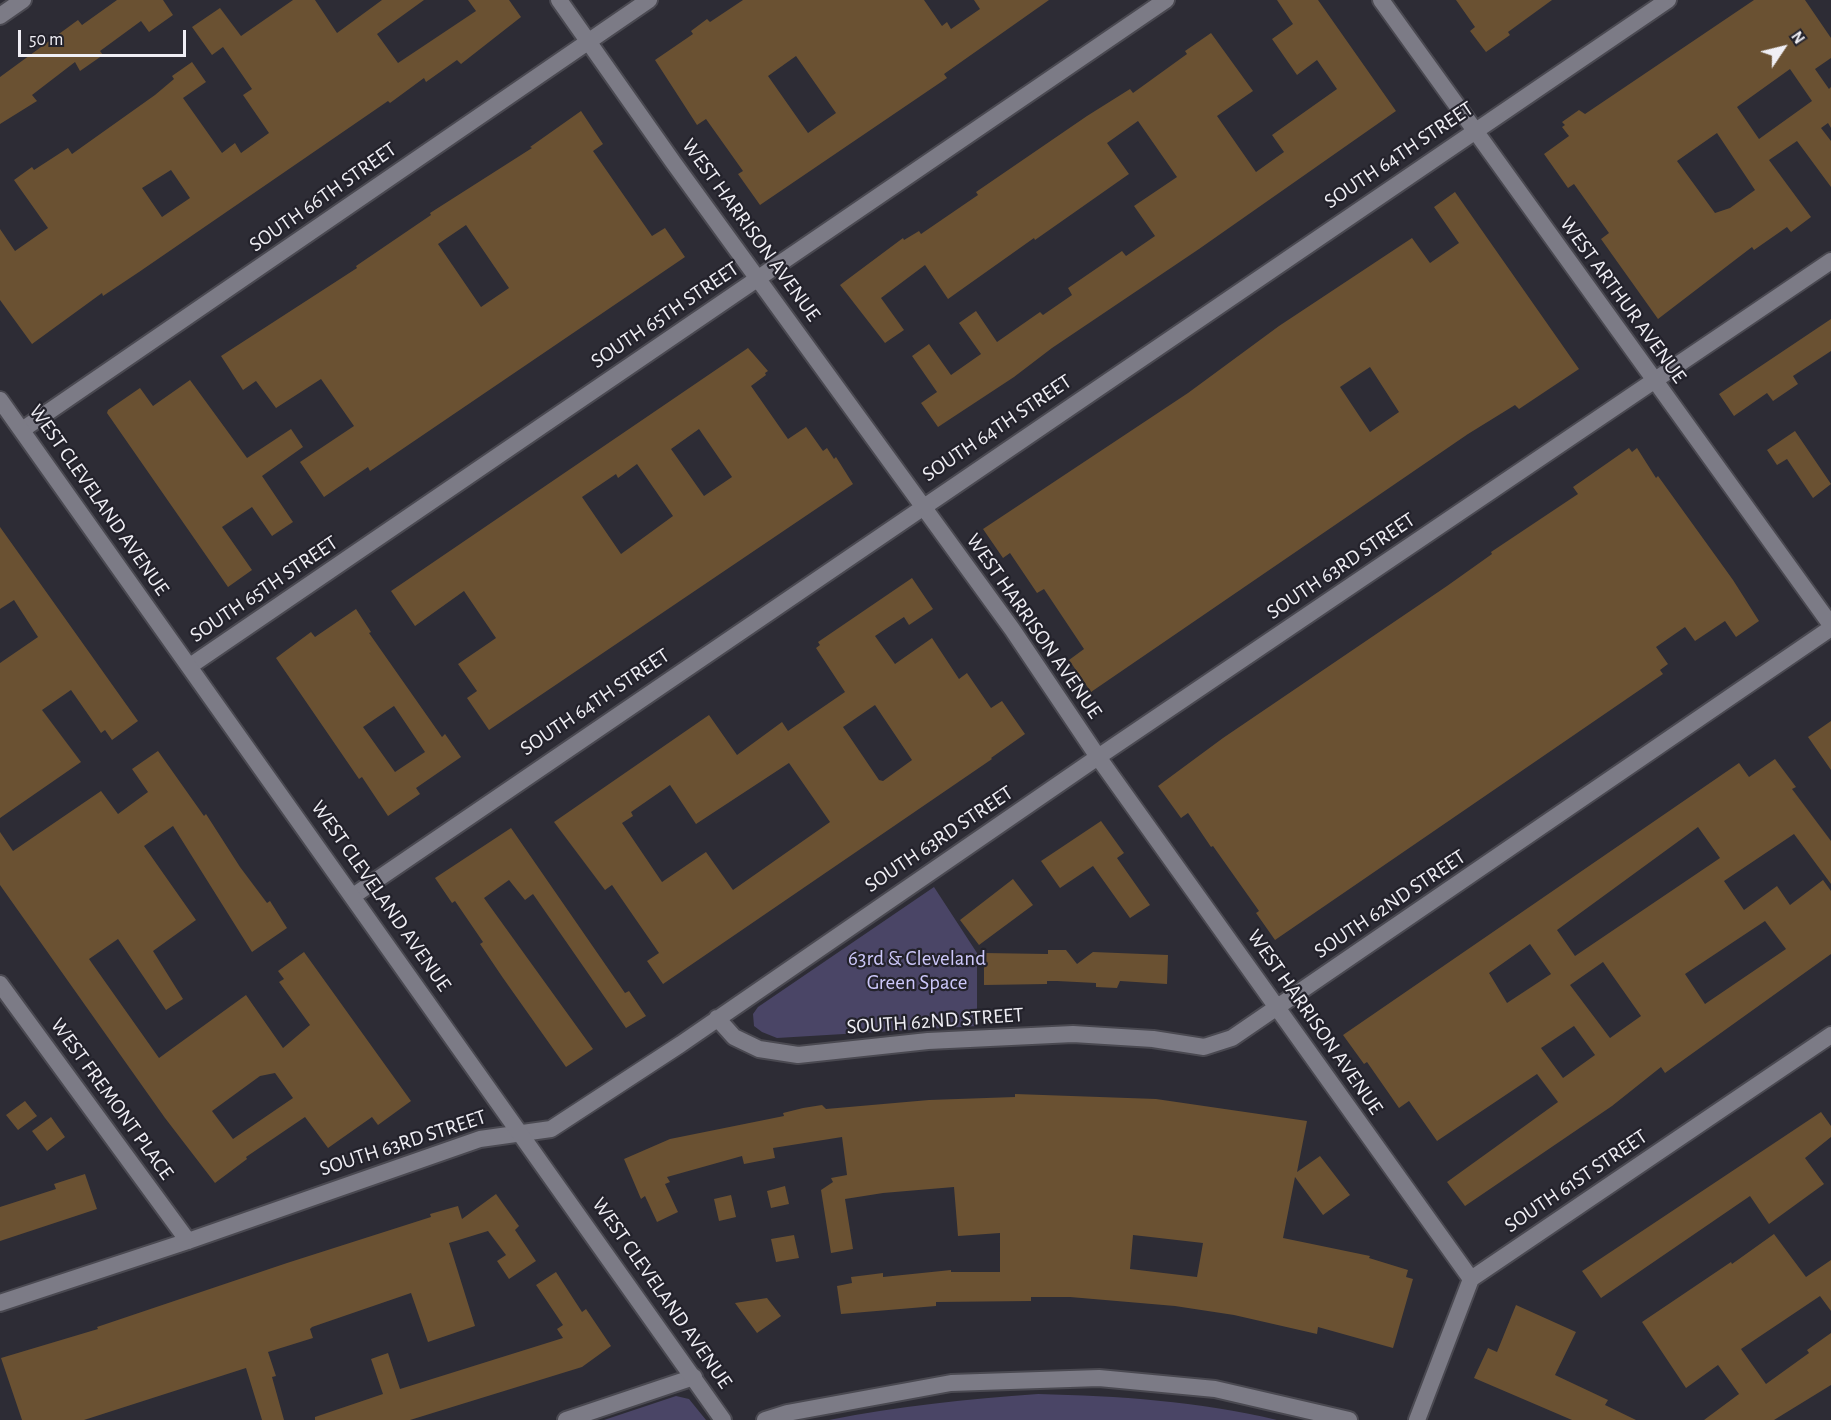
<!DOCTYPE html>
<style>
body{margin:0}
#map{position:relative;width:1831px;height:1420px;overflow:hidden;background:#2d2c35;font-family:"Alegreya Sans",sans-serif}
canvas{display:block}
.north{position:absolute;left:1753px;top:18px;width:60px;height:60px;-webkit-text-stroke:4px #23222b;paint-order:stroke;rotate:55deg;font-size:16px;font-weight:700;line-height:24px;text-align:center;color:#f0eff5}
.north::after{content:'';display:block;margin:auto;width:21px;height:27px;background:#f0eff5;clip-path:polygon(50% 0,100% 100%,50% 72%,0 100%)}
.scale{position:absolute;left:18px;top:30px;width:168px;height:27px;box-sizing:border-box;border:3px solid #f0eff5;border-top:0;padding-left:8px;font-size:18px;line-height:21px;white-space:nowrap;color:#f0eff5;-webkit-text-stroke:4px #23222b;paint-order:stroke}
</style>
<div id="map">
<canvas width="1831" height="1420"></canvas>
<div class="north">N</div>
<div class="scale">50 m</div>
</div>
<script>
const ctx = document.querySelector('canvas').getContext('2d');
ctx.lineJoin = 'round';
function paint(path, color) { ctx.fillStyle = color; ctx.fill(path, 'evenodd'); }
function stroke(path, color, width, dash) { ctx.strokeStyle = color; ctx.lineWidth = width; ctx.lineCap = dash ? 'butt' : 'round'; ctx.setLineDash(dash || []); ctx.stroke(path); }
function write(font, color, halo, rows, align = 'center') {
  ctx.font = font + ' "Alegreya Sans",sans-serif'; ctx.lineWidth = 4.5; ctx.setLineDash([]); ctx.textBaseline = 'middle'; ctx.strokeStyle = halo; ctx.fillStyle = color; for (const [text, x, y, turn = 0] of rows) {
    ctx.save(); ctx.translate(x, y); ctx.rotate((+turn || 0) * Math.PI / 180); ctx.textAlign = isNaN(turn) ? turn : align; if (halo) ctx.strokeText(text, 0, 0); ctx.fillText(text, 0, 0); ctx.restore();
  }
}
const green = new Path2D(`
 M934 887 977 953V1026L777 1038 762 1032 754 1026 753 1014 758 1007Z
 M1038 1394C1119 1396 1198 1401 1277 1420H829C899 1406 967 1399 1038 1394Z
 M676 1396 689 1399 706 1420H604Z`);
const building = new Path2D(`
 M117 0H163L173 15 149 32 141 21 100 51 103 55 80 71 75 62 32 95 37 101 0 124V77L78 20 82 25Z
 M293 0H315L337 33 382 0H424L377 34 398 63 476 11 468 0H509L521 17 461 64 457 60 426 82 424 78 390 103 388 101 139 272 103 296 102 293 32 344 0 300V229L15 251 48 228 14 180 32 167 34 170 68 148 72 154 155 95 174 79 172 76 192 62 206 82 183 98 222 153 235 143 241 153 269 133 243 95 252 89 223 47 212 55 192 27 220 8 241 36ZM171 170 190 198 162 217 142 188Z
 M743 0H924L942 26 947 22 951 29 980 9 974 0H1049L944 74 947 78 760 205 738 174 743 171 706 119 697 125 655 60 693 34 691 31 707 19 710 22ZM796 56 836 113 808 133 768 76Z
 M1277 0H1318L1396 111 1199 249 1052 348 1014 377 938 427 921 403 937 392 912 356 929 344 951 375 981 354 959 323 976 311 997 342 1040 312 1043 315 1072 295 1068 288 1122 251 1126 256 1155 236 1134 206 1177 177 1138 121 1107 143 1129 174 1035 240 1034 238 948 299 925 265 881 298 904 330 885 343 840 285 903 238 904 240 919 231 921 234 978 195 976 192 1087 116 1130 89 1133 93 1187 54 1185 51 1211 33 1253 91 1217 116 1256 172 1284 152 1272 135 1337 89 1317 60 1297 75 1272 39 1293 24Z
 M1456 0H1552L1508 32 1510 35 1486 52 1470 31 1475 27Z
 M1754 0H1805L1831 38V58L1815 69 1829 89 1831 87V128L1828 123 1821 128 1831 141V187L1797 141 1769 160 1811 217 1791 232 1787 227 1754 250 1752 247 1658 319 1601 239 1609 233 1574 184 1568 188 1544 154 1569 136 1562 127 1565 125 1562 122 1579 110 1585 114ZM1790 69 1812 101 1759 139 1737 107ZM1717 133 1755 190 1730 208 1715 213 1677 161Z
 M581 111 603 144 593 151 652 236 665 228 685 257 370 471 368 467 324 497 300 462 354 426 321 379 276 408 256 381 243 390 221 356 357 268 356 266 431 215 430 213 532 148 530 147ZM466 225 509 288 481 307 438 244Z
 M1455 192 1579 369 1519 409 1515 405 1468 434 1091 692 1069 660 1084 649 1044 589 1037 593 1010 553 1003 558 983 529 1188 393 1279 326 1412 238 1430 263 1459 243 1434 207ZM1370 367 1399 412 1370 432 1340 387Z
 M1831 319V351L1793 376 1798 384 1773 401 1767 393 1734 416 1719 394Z
 M748 348 768 371 765 373 766 375 751 386 788 439 806 427 823 451 827 448 834 459 836 457 853 484 489 730 467 698 477 691 458 664 496 638 464 591 415 626 391 591ZM699 429 732 477 704 496 671 449ZM637 464 673 516 621 554 582 497 616 474 618 478Z
 M190 380 247 458 291 429 303 447 262 476 293 522 272 536 252 507 222 527 252 570 228 587 107 413 108 410 140 388 153 406Z
 M1795 431 1831 484 1813 498 1787 459 1777 465 1767 450Z
 M1629 448 1632 452 1637 448 1656 478 1658 476 1733 580 1759 621 1736 637 1725 621 1695 641 1685 627 1656 647 1668 664 1660 670 1663 674 1275 940 1256 913 1259 911 1213 846 1211 847 1188 813 1181 818 1158 786 1223 738 1447 586 1492 554 1491 552 1578 494 1573 487Z
 M0 527 138 721 112 740 105 730 101 733 71 690 42 710 81 762 0 818V663L38 637 14 600 0 609Z
 M912 578 933 609 909 625 904 617 875 636 895 664 932 638 959 679 967 673 991 708 1002 701 1025 734 991 758 992 759 663 984 647 961 659 953 612 885 605 890 554 822 709 715 737 755 782 722 788 731 845 692 816 648 820 645 818 642ZM875 705 912 760 883 781 879 780 843 727ZM789 763 830 822 733 890 706 852 662 882 622 823 633 816 631 812 670 785 696 824Z
 M356 609 371 632 369 633 442 737 445 734 461 757 416 788 420 794 388 816 362 777 359 779 276 658 311 632 315 637ZM394 706 425 752 395 772 363 727Z
 M1831 721V770L1808 737Z
 M158 751 204 816 206 814 240 867 267 903 270 901 287 928 252 952 173 826 144 846 196 920 153 951 183 999 166 1010 118 939 89 959 159 1058 246 995 283 1048 310 1025 279 982 284 979 278 971 304 952 411 1101 378 1125 372 1117 328 1148 305 1117 246 1157 247 1159 215 1183 165 1118 0 885V832L13 851 101 791 118 814 148 792 132 769ZM275 1073 293 1098 233 1139 212 1111 260 1076Z
 M1775 759 1796 787 1792 789 1831 841V884L1794 834 1724 881 1744 910 1777 886 1790 905 1823 880 1831 891V954L1665 1073 1661 1067 1612 1106 1465 1206 1447 1182 1558 1102 1537 1074 1437 1141 1409 1101 1399 1108 1367 1062 1364 1064 1343 1035 1739 763 1749 777ZM1698 827 1720 858 1575 956 1557 930ZM1765 921 1786 949 1705 1004 1685 974ZM1530 944 1551 974 1507 1003 1489 973ZM1603 962 1641 1016 1610 1038 1570 985ZM1574 1026 1595 1055 1563 1078 1541 1048Z
 M1101 821 1124 853 1117 858 1150 905 1130 918 1093 866 1060 888 1041 861Z
 M511 828 625 993 629 991 646 1016 626 1028 533 894 525 900 509 880 484 898 593 1049 566 1067 503 978 480 944 483 942 455 901 452 903 435 878Z
 M1013 879 1033 905 979 945 960 920Z
 M1048 950H1066L1077 964 1093 952 1168 955 1167 984 1120 981 1117 988 1096 987V983L1057 981H1047V984L984 985V953L1048 954Z
 M1015 1094 1156 1099 1307 1121 1297 1172 1320 1156 1350 1195 1323 1215 1295 1177 1283 1238 1370 1256 1369 1258 1408 1270 1406 1277 1413 1279 1393 1348 1318 1327 1317 1334 1234 1315 1175 1306 1070 1297H1031V1301L936 1302V1306L841 1314 837 1286 852 1283 851 1277 883 1273V1277L951 1270V1272H1000V1233L958 1236 954 1187 883 1193 845 1199 853 1249 831 1253 821 1190 833 1182 831 1178 847 1175 842 1137 773 1148 775 1158 744 1164 742 1156 667 1177 670 1182 665 1184 678 1212 657 1222 645 1196 641 1199 624 1159 670 1139 784 1116 783 1113 803 1108 822 1105 826 1109 929 1100 1015 1097ZM1133 1235 1203 1243 1197 1277 1130 1269Z
 M25 1101 37 1116 18 1130 6 1115Z
 M1821 1112 1831 1126V1137L1805 1158 1824 1184 1769 1224 1750 1196 1601 1298 1582 1271Z
 M51 1117 65 1137 47 1151 32 1131Z
 M85 1174 97 1209 0 1241V1207L56 1189 54 1184Z
 M785 1186 789 1204 771 1208 767 1191Z
 M496 1194 519 1226 515 1230 536 1261 509 1279 497 1261 506 1255 488 1231 449 1243 475 1326 428 1342 411 1293 312 1327 310 1329 313 1338 268 1352 276 1376 272 1377 284 1420H262L246 1368 84 1420H22L1 1358 98 1329 97 1327 287 1263 431 1217 430 1214 458 1206 462 1219Z
 M731 1195 736 1217 719 1221 714 1199Z
 M1774 1234 1806 1277 1831 1260V1311L1820 1296 1741 1349 1766 1384 1809 1353 1807 1350 1831 1333V1385L1774 1420H1704L1739 1394 1718 1365 1686 1388 1642 1322 1731 1262 1732 1264Z
 M794 1235 799 1258 776 1262 771 1239Z
 M556 1272 582 1312 586 1309 611 1346 582 1367 410 1420H315V1417L383 1394 371 1359 388 1353 400 1389 563 1338 557 1329 563 1325 536 1285Z
 M767 1298 781 1316 757 1333 735 1303Z
 M1516 1305 1576 1332 1555 1375 1608 1400 1605 1405 1636 1420H1572L1474 1378 1488 1348 1497 1352Z`);
const minor = new Path2D(`
 M559 0 673 162 1012 629 1098 757 1471 1279
 M1381 0 1831 625
 M0 16 23 0
 M22 430 649 0
 M190 666 1166 0
 M353 896 1668 0
 M0 984 188 1241
 M717 1018 734 1037 759 1049 798 1055 928 1041 1073 1034 1153 1039 1204 1047 1232 1038 1831 628
 M0 1303 188 1241 480 1139 551 1129 681 1044 1098 757 1831 261
 M566 1420 694 1377
 M765 1420 787 1413 951 1383 1099 1378 1215 1389 1349 1420
 M1417 1420 1471 1279 1831 1035`);
const tertiary = new Path2D(`
 M0 400 723 1420`);
const streetNames = [
 ["SOUTH 64TH STREET",1399,155,-34],
 ["SOUTH 66TH STREET",323,197,-35],
 ["WEST HARRISON AVENUE",751,230,54],
 ["WEST ARTHUR AVENUE",1623,300,54],
 ["SOUTH 65TH STREET",665,315,-34],
 ["SOUTH 64TH STREET",997,428,-34],
 ["WEST CLEVELAND AVENUE",99,500,55],
 ["SOUTH 63RD STREET",1341,566,-34],
 ["SOUTH 65TH STREET",264,589,-34],
 ["WEST HARRISON AVENUE",1034,626,55],
 ["SOUTH 64TH STREET",595,702,-34],
 ["SOUTH 63RD STREET",939,839,-34],
 ["WEST CLEVELAND AVENUE",381,896,55],
 ["SOUTH 62ND STREET",1390,904,-34],
 ["SOUTH 62ND STREET",935,1021,-4],
 ["WEST HARRISON AVENUE",1315,1022,55],
 ["WEST FREMONT PLACE",112,1099,54],
 ["SOUTH 63RD STREET",403,1143,-18],
 ["SOUTH 61ST STREET",1576,1181,-34],
 ["WEST CLEVELAND AVENUE",662,1293,55]
];
const parkNames = [
 ["63rd & Cleveland",917,959],
 ["Green Space",917,983]
];
paint(green, '#4a4566');
paint(building, '#6a5132');
stroke(minor, '#4a4951', 20);
stroke(tertiary, '#4a4951', 20);
stroke(minor, '#7c7b86', 16);
stroke(tertiary, '#7c7b86', 16);
write('21px', '#f0eff5', '#23222b', streetNames);
write('21px', '#cdc8fa', '#23222b', parkNames);
</script>
